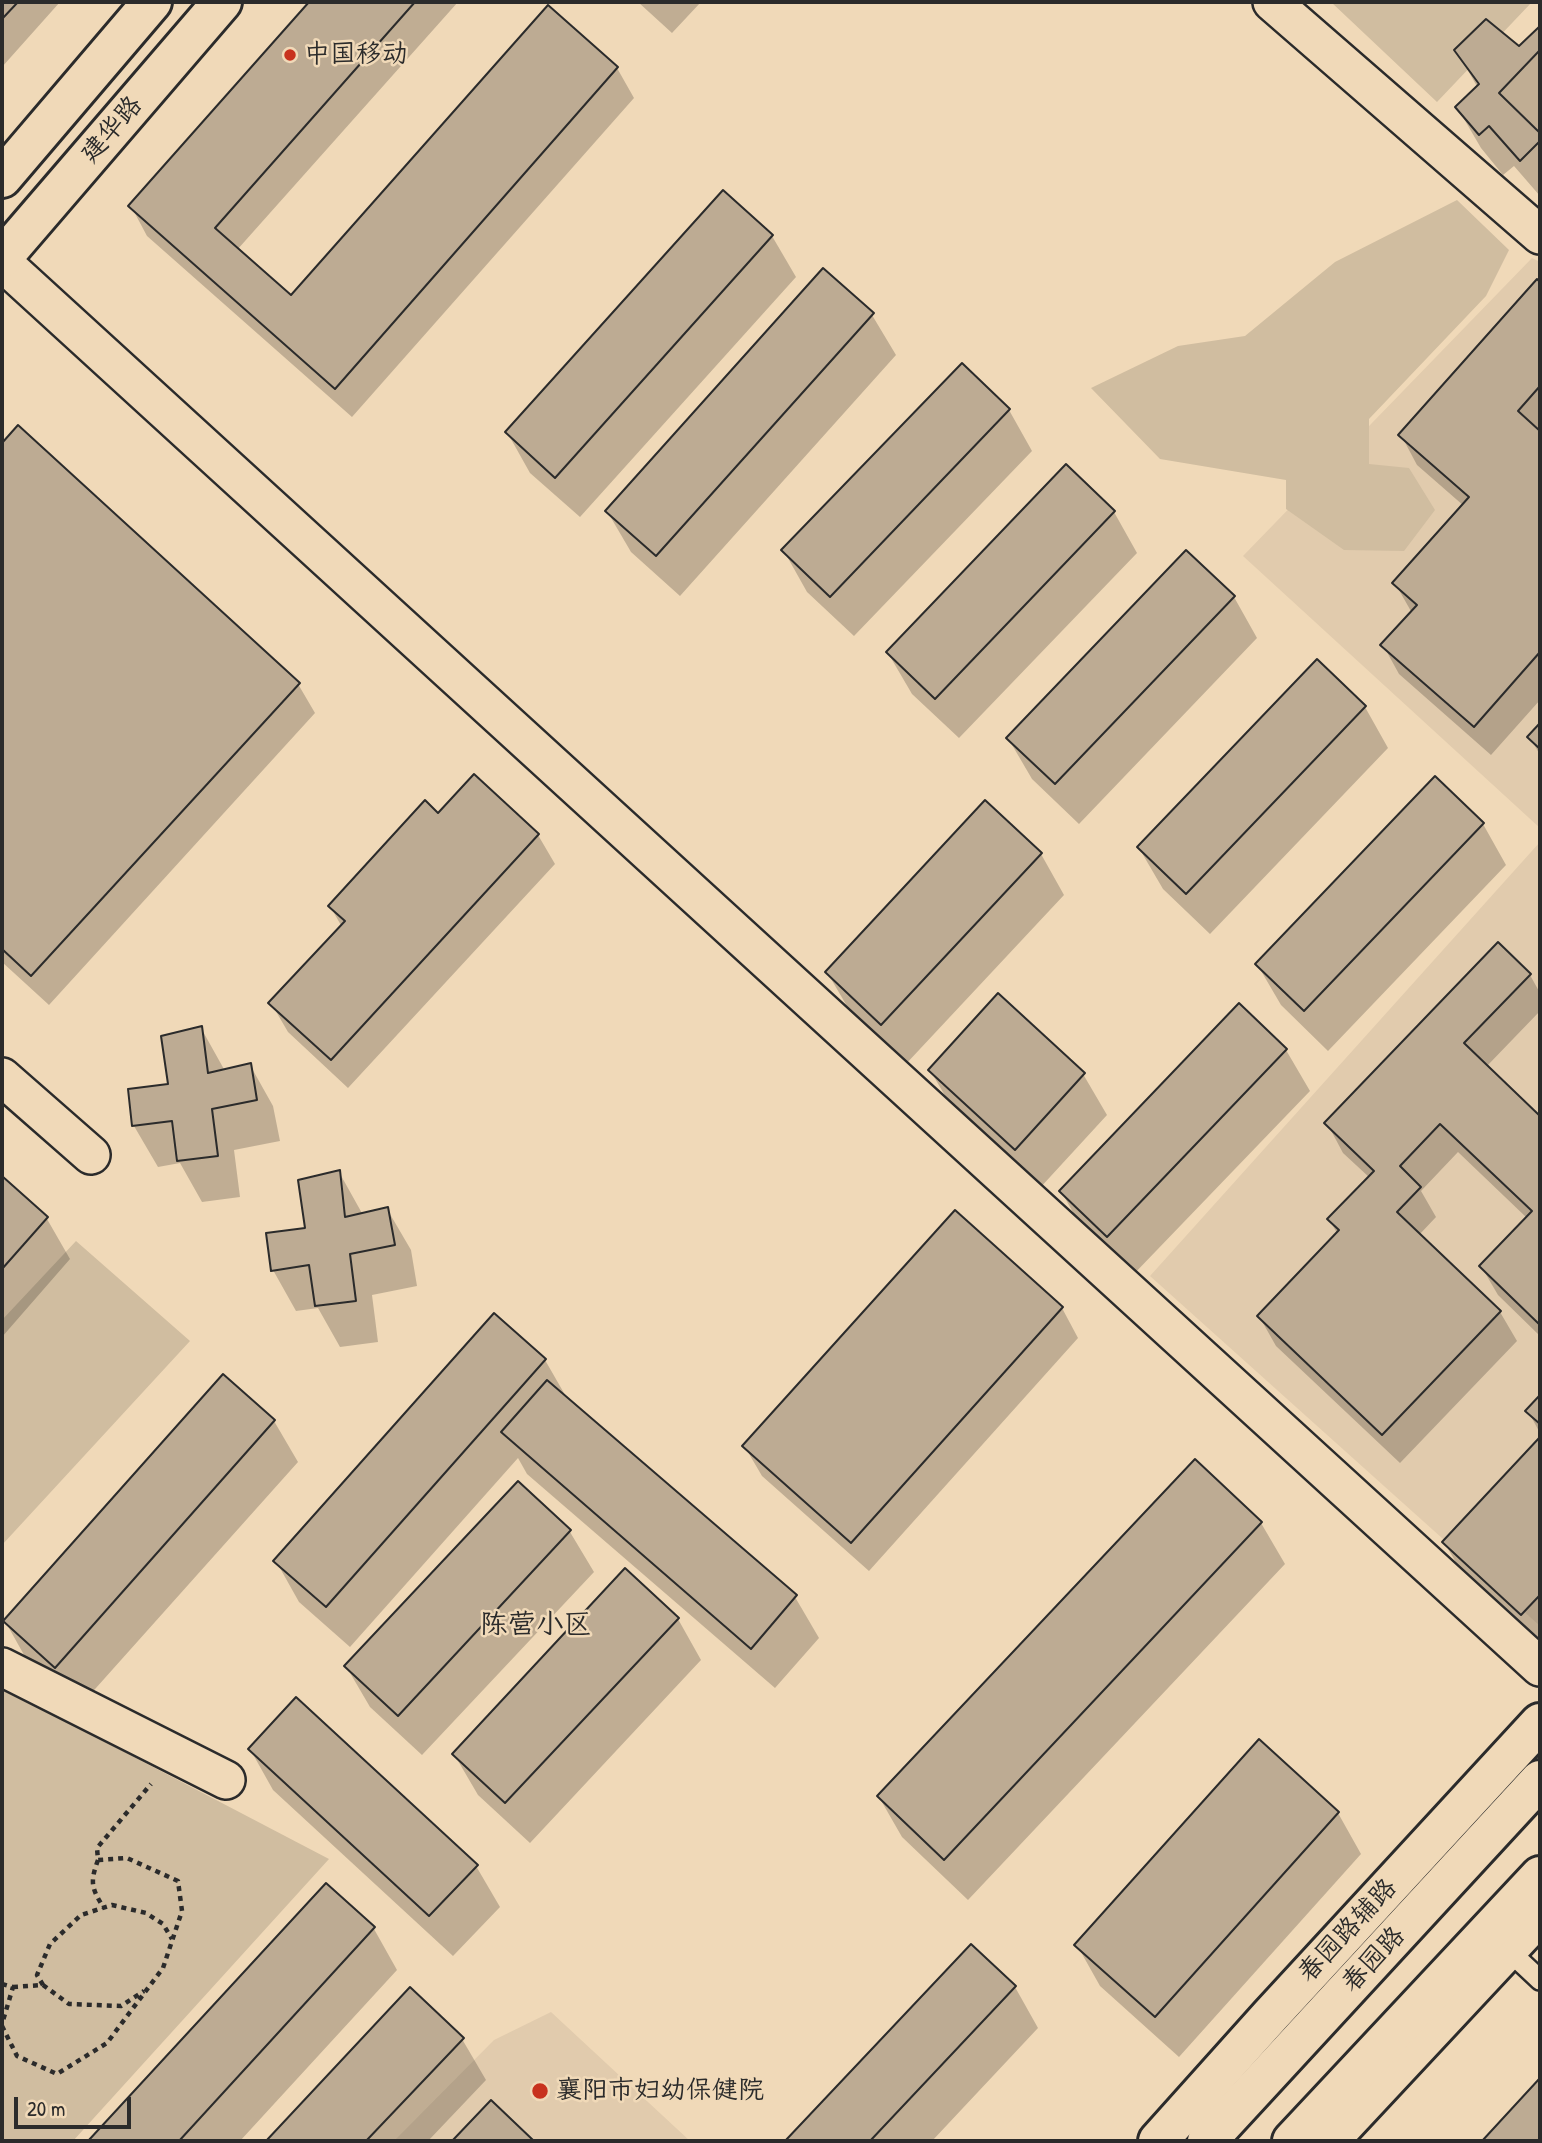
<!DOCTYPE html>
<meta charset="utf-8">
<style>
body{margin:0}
#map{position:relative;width:1542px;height:2143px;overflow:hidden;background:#f0d9b8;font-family:"Patrick Hand",sans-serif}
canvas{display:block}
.frame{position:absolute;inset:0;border:4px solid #2b2b2b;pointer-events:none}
.scale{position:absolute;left:14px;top:2097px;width:117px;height:32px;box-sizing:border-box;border:4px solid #2b2b2b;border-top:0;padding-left:9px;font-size:21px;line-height:24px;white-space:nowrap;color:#2b2b2b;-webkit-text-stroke:5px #f0d9b8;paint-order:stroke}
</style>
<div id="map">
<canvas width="1542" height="2143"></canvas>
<div class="frame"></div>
<div class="scale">20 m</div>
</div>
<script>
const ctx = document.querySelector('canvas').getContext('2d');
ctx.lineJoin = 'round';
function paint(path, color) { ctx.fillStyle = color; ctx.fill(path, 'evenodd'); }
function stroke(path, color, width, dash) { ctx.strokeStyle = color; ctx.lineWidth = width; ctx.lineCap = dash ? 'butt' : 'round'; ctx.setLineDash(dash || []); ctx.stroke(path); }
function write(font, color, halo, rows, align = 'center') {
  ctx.font = font + ' "Patrick Hand","LXGW WenKai TC",sans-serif'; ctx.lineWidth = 5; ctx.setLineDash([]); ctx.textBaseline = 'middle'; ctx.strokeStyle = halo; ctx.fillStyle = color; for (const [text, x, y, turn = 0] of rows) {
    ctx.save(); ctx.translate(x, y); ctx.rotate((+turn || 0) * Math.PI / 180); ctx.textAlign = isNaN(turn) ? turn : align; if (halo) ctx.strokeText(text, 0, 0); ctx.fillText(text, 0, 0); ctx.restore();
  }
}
const built = new Path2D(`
 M1532 258 1540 262V828L1243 556Z
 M1540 842V1626L1150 1276Z
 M551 2012 690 2141H394L494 2040Z`);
const green = new Path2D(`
 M1331 2H1532L1437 102Z
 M1457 200 1509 250 1486 296 1369 419V464L1409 468 1435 510 1404 551 1344 550 1286 509V480L1160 459 1091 388 1178 346 1245 336 1335 262Z
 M76 1241 190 1341 2 1545V1320Z
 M2 1688 329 1859 73 2141H2Z`);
const shadow = new Path2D(`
 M2 2H60L2 67Z
 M311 2H458L237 250 291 298 548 8 617 68 634 98 352 417 147 236 131 206Z
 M638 2H701L672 33Z
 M1540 28V196L1514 166 1503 175 1481 148 1457 107 1478 88 1456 50 1519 49Z
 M723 193 772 236 796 277 580 517 530 473 507 432Z
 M1537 281 1540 284V700L1491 755 1399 674 1383 645 1412 613 1395 583 1464 506 1417 465 1401 435Z
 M872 315 896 355 680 596 631 552 607 511Z
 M1009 410 1032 451 854 636 807 592 784 551Z
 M18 428 298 684 315 713 49 1005 2 962V446Z
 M1114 512 1137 553 959 738 912 694 888 653Z
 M1234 597 1257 638 1079 824 1032 779 1008 738Z
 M1365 707 1388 748 1210 934 1163 889 1139 848Z
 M1540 726V755L1530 737Z
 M438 816 538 835 555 864 348 1088 288 1032 271 1003 342 927 330 906Z
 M1483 824 1506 865 1328 1051 1281 1005 1257 964Z
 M1041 854 1064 895 905 1065 851 1013 827 972Z
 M1530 975 1540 993V1011L1486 1067 1540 1118V1336L1498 1295 1481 1266 1527 1218 1458 1152 1421 1191 1436 1217 1419 1235 1500 1312 1517 1341 1400 1463 1276 1346 1259 1316 1337 1233 1329 1219 1370 1178 1343 1153 1327 1123Z
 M1239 1005 1286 1050 1310 1091 1131 1277 1084 1232 1061 1191Z
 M201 1028 225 1071 250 1065 273 1106 280 1141 234 1150 240 1197 202 1202 180 1163 158 1167 134 1126 170 1085Z
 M930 1070 1083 1074 1107 1115 1039 1189 954 1111Z
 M339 1172 363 1215 387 1209 411 1250 417 1286 372 1295 378 1342 340 1347 318 1308 296 1311 273 1270 307 1229Z
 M2 1179 47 1219 70 1259 2 1337Z
 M1062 1308 1078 1338 869 1571 762 1476 745 1447Z
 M494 1315 545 1360 568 1400 795 1597 819 1638 775 1688 527 1474 518 1458 350 1647 299 1602 276 1561Z
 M223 1376 274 1421 298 1462 79 1707 28 1662 5 1621Z
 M1540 1398V1433L1528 1411Z
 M1540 1439V1642L1539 1644 1461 1571 1444 1542Z
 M518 1483 570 1532 594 1572 422 1755 370 1707 346 1666Z
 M1261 1523 1285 1564 968 1900 902 1837 879 1797Z
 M678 1619 701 1660 530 1843 478 1795 454 1754Z
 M250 1749 476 1866 500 1907 453 1956 273 1790Z
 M1338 1813 1361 1854 1179 2057 1100 1986 1077 1945Z
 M326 1885 374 1929 397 1970 240 2141H91Z
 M971 1947 1015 1987 1038 2028 932 2141H787Z
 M410 1990 462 2039 486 2080 428 2141H269Z
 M1540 2081V2141H1484Z`);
const building = new Path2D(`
 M2 2H18L2 19Z
 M309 2H415L215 228 291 295 548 5 618 67 335 389 128 206Z
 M1486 19 1519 46 1540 26V141L1520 161 1489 126 1479 135 1455 107 1479 84 1454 50Z
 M1540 50V133L1499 93Z
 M723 190 773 235 555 478 505 432Z
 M823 268 874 313 656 556 605 511Z
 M1537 279 1540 282V386L1518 411 1540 431V652L1474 727 1380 645 1417 605 1392 583 1469 497 1398 435Z
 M962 363 1010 409 830 597 781 550Z
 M18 425 300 683 31 976 2 949V443Z
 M1066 464 1115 511 935 699 886 652Z
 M1186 550 1235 596 1055 784 1006 738Z
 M1317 659 1366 706 1186 894 1137 847Z
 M1540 723V749L1527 737Z
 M474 774 539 834 331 1060 268 1003 345 921 328 906 425 800 438 813Z
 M1435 776 1484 823 1304 1011 1255 964Z
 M985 800 1042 853 881 1025 825 972Z
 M1498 942 1531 974 1464 1043 1540 1116V1325L1479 1266 1532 1211 1440 1124 1400 1166 1421 1187 1397 1212 1501 1311 1382 1435 1257 1316 1339 1230 1327 1219 1374 1171 1324 1123Z
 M998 993 1085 1073 1015 1150 928 1070Z
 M1239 1003 1287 1049 1107 1237 1059 1191Z
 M202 1026 208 1073 251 1063 257 1100 212 1109 218 1156 177 1161 172 1121 132 1126 128 1089 168 1084 161 1036Z
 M340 1170 345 1217 388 1207 395 1245 350 1254 356 1301 315 1306 309 1265 271 1271 266 1233 305 1228 298 1180Z
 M2 1176 48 1217 2 1269Z
 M955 1210 1063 1307 851 1543 742 1446Z
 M494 1313 546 1359 326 1607 273 1561Z
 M223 1374 275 1420 55 1668 3 1621Z
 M547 1380 797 1595 751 1649 501 1432Z
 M1540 1395V1424L1525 1411Z
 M1540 1437V1595L1521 1615 1442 1542Z
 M1195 1459 1262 1522 944 1860 877 1796Z
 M518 1481 571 1530 398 1716 344 1666Z
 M625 1568 679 1618 505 1803 452 1754Z
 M296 1697 478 1865 429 1916 248 1749Z
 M1259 1739 1339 1812 1155 2017 1074 1945Z
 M326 1883 375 1927 179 2141H88Z
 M971 1944 1016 1986 870 2141H785Z
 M410 1987 464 2038 366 2141H266Z
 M1540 2078V2141H1482Z
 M491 2100 534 2141H452Z`);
const path = new Path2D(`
 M98 1860C90 1882 91 1888 104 1908
 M2 1984 13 1987 2 2024
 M43 1985 69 2004 121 2006 144 1991
 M13 1987 43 1985 37 1975 50 1944 81 1915 112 1905 146 1913 163 1924 172 1939
 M2 2026 17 2056 57 2074 107 2043 163 1968 182 1911 178 1881 127 1858 98 1860 97 1848 151 1784`);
const lane = new Path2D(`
 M1508 1950 1540 1980`);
const street = new Path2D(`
 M1272 2 1540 235
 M2 262 1540 1667
 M2 1077 91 1155
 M2 1667 226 1780`);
const secondary = new Path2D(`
 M2 178 152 2
 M2 258 222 2
 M1158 2141 1270 2016 1540 1723
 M1329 2141 1540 1915`);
const primary = new Path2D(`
 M1207 2141 1540 1780
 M1292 2141 1540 1876`);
const markers = [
 [290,55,7,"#c8321e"],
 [540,2091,9,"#c8321e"]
];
const poiNames = [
 ["中国移动",304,55],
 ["襄阳市妇幼保健院",556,2091]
];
const streetNames = [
 ["建华路",112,130,-49],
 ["春园路辅路",1348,1931,-47],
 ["春园路",1374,1960,-47]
];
const neighbourhoodNames = [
 ["陈营小区",536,1626]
];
paint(built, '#e1cbad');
paint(green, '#d0bda0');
paint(shadow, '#0003');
paint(building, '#bdab93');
stroke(building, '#2b2b2b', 2);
stroke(lane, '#2b2b2b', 24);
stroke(street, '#2b2b2b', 42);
stroke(secondary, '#2b2b2b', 44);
stroke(primary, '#2b2b2b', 44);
stroke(path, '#2b2b2b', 4.5, [5, 5]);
stroke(lane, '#f0d9b8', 19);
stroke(street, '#f0d9b8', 37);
stroke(secondary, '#f0d9b8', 38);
stroke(primary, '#f0d9b8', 38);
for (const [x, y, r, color] of markers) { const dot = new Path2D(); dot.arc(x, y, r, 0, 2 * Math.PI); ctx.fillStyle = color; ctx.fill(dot); stroke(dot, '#f0d9b8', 2.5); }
write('26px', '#2b2b2b', '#f0d9b8', poiNames, 'left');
write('26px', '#2b2b2b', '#f0d9b8', streetNames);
write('28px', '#2b2b2b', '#f0d9b8', neighbourhoodNames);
</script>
